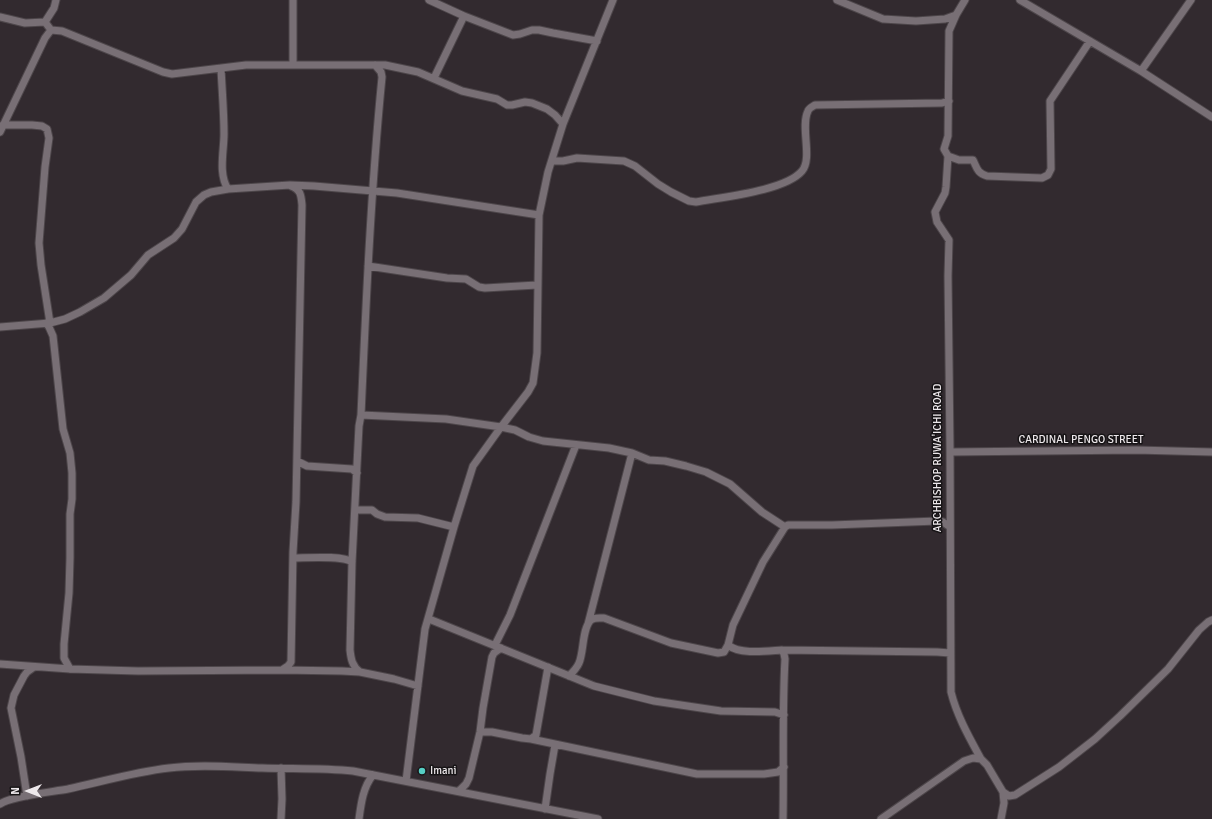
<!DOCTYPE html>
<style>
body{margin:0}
#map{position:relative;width:1212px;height:819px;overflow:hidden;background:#322a2f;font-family:Signika,sans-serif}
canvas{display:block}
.north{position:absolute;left:8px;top:771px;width:40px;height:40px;-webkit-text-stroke:3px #171416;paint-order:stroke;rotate:270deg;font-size:11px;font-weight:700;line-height:16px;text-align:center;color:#ede8eb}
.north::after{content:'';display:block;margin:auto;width:14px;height:18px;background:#ede8eb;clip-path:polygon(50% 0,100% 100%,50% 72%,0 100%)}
</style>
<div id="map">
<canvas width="1212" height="819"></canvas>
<div class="north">N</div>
</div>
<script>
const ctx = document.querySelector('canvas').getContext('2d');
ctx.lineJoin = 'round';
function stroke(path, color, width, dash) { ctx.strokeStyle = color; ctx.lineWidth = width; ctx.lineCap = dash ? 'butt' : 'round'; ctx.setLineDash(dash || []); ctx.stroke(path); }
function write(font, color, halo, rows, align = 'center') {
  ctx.font = font + ' Signika,sans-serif'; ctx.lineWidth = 3; ctx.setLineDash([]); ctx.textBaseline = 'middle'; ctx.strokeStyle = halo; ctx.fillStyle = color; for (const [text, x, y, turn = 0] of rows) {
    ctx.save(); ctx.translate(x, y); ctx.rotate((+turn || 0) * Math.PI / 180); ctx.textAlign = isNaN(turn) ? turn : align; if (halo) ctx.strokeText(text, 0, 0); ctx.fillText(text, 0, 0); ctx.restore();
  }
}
const minor = new Path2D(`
 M429 0 464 16 513 35 520 34 532 30H539L553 33 597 41
 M837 0 883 19 916 21 945 19 956 15
 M965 0 956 15 949 31 948 136 944 149 948 156 959 160H973C977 168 977 173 987 176L1042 178 1048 175 1051 169 1050 101 1090 41
 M1020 0 1141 71 1212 117
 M0 17 25 23 45 22 51 30
 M45 22 54 8 56 0
 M293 65V0
 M221 68C222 90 224 112 224 134 224 151 218 174 228 189
 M1141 71 1191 0
 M434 78 464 16
 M3 125H32L42 126 47 129 49 138 45 167 39 243 41 265 50 323
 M0 132 45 38 51 30 62 31 163 72 172 74 246 65H385L418 72 462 91 497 99 507 105H512L525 102 532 103 547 109 555 115 563 124
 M948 156 946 187 945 193 935 212 937 222 949 240 948 276 950 448 951 692C957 716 969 737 981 759
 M552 161H563L577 158 624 161 635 166 658 184 671 192 689 201 696 202C722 197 785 191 802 171 813 158 800 127 808 111 809 108 812 107 815 105L942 103 949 101
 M368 266 447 278 466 279 479 287 485 288 537 285
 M46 323 49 327 53 336 63 429 70 453 72 473V499L70 514V558L69 593 64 644V658L70 669
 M0 327 50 323 65 319 80 312 104 298 131 275 148 255 174 238 182 229 196 202 204 195 211 192 228 189 290 185 314 186 397 193 539 215
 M361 415 446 419 501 427 515 430 529 437 543 441 609 448 632 453 649 460 665 461 686 466 706 472 730 484 762 512 785 527
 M950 452 1136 450 1212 452
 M297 461 307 466 352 469 357 473
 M355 510H372L377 514 385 517 418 518 454 527
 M293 558C306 558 343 555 352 562
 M429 619 594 686 654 701 721 711 775 712 784 715
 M588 624 632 453
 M495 645 510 615 576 445
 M728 645C740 655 767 651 782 650L784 654 785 659C782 712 784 766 783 819
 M782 650 937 652 950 653
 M0 664 70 669 138 671 282 670 342 671 360 672 394 679 418 686
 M282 670 288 666 291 662 293 552 296 502 302 205C301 195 301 190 291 186
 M360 672C352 666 351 659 350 650L352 562 359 426 361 415C366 302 371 189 382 77L381 72 375 65
 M569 676C573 672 577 668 579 663 584 652 582 628 591 620 595 617 599 618 604 618L671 643 718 653 724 652 728 645 733 625 763 562 785 527 788 525H832L937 521 943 522 950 527
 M480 732H492L522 738 531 739 536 735 548 667
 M531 739 697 774H764L778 772 784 767
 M406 781 425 629 454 527 473 466 501 427 528 392 533 383 537 353 539 215 548 172 563 124 613 0
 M459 791 466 784 469 778 480 732 483 708 492 657 494 653 501 648
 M27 796 21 757 11 708 14 695 24 676 27 672 34 667
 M0 804C12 796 52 792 68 789 101 782 134 772 169 768 199 764 232 767 262 768 293 769 323 768 353 771L598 819
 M545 809 550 774 555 745
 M281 819 282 799 281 768
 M359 819C361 804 363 787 373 775
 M881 819 964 761 973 758 981 759 987 765 1003 792 1009 796 1015 795 1059 767 1095 739 1120 716 1168 669 1199 630 1208 622 1212 620
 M1001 819 1004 803 1003 792`);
const markers = [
 [422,771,4,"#56cec4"]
];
const streetNames = [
 ["CARDINAL PENGO STREET",1081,440],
 ["ARCHBISHOP RUWA'ICHI ROAD",938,458,-90]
];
const poiNames = [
 ["Imani",430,771]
];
stroke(minor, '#4d464a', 9);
stroke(minor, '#786f75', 7);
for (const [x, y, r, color] of markers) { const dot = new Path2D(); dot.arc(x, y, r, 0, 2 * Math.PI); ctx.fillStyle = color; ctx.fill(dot); stroke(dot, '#171416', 1.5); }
write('11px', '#ede8eb', '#171416', streetNames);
write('11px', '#ede8eb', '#171416', poiNames, 'left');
</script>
